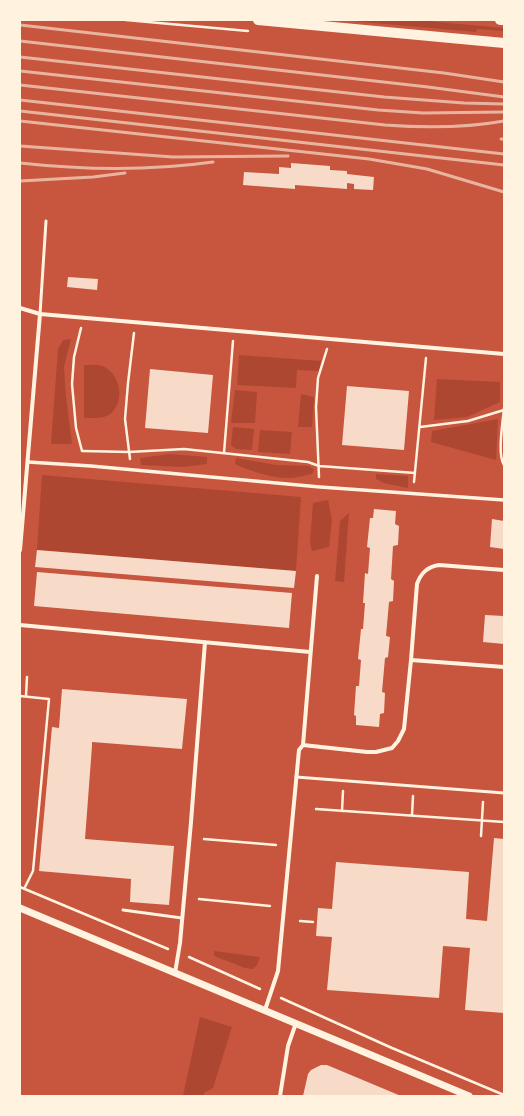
<!DOCTYPE html>
<style>
body{margin:0}
#map{position:relative;width:524px;height:1116px;overflow:hidden;background:#c8553d;font-family:"Exo 2",sans-serif}
canvas{display:block}
.frame{position:absolute;inset:0;border:21px solid #fff3e0;pointer-events:none}
</style>
<div id="map">
<canvas width="524" height="1116"></canvas>
<div class="frame"></div>
</div>
<script>
const ctx = document.querySelector('canvas').getContext('2d');
ctx.lineJoin = 'round';
function paint(path, color) { ctx.fillStyle = color; ctx.fill(path, 'evenodd'); }
function stroke(path, color, width, dash) { ctx.strokeStyle = color; ctx.lineWidth = width; ctx.lineCap = dash ? 'butt' : 'round'; ctx.setLineDash(dash || []); ctx.stroke(path); }
const green = new Path2D(`
 M340 20H416L504 28V31L477 29 476 32Z
 M71 339 64 367 66 397 72 444H51L58 349 63 340Z
 M239 355 321 361 319 371 297 370 296 388 237 385Z
 M84 365C89 365 97 364 102 366 121 373 126 403 109 415 102 419 92 418 84 418Z
 M437 379 500 382V402L467 417 434 420Z
 M235 390 257 392 255 423H231Z
 M301 394 314 397 312 427H298Z
 M498 419 496 460 431 442 432 431Z
 M233 427 254 429 252 450 236 449 231 445Z
 M260 430 292 432 290 454 258 452Z
 M170 454 207 457V464L183 467 141 465 140 458Z
 M236 458 276 465 309 466 314 470 312 474C305 475 297 478 290 478 271 478 253 472 235 464Z
 M376 474 408 476V488L384 483 376 479Z
 M42 475 301 497 296 571 37 550Z
 M328 500 332 520 329 547 312 551 310 542 313 503Z
 M349 513 344 582 335 581 340 521Z
 M214 951 260 957 257 965 253 969 245 968 214 956Z
 M200 1017 232 1027 213 1088 204 1093V1096H183Z`);
const building = new Path2D(`
 M291 163 330 166V170L347 171V174L374 177 373 190 354 189V184L347 183V189L295 185V189L243 185 244 172 279 174V167L291 168Z
 M68 277 98 279 97 290 67 287Z
 M150 369 213 375 208 433 145 428Z
 M347 386 409 391 404 450 342 445Z
 M374 509 396 511 395 524 399 526 398 545 393 546 391 579 394 581 393 601 389 602 386 636 390 637 388 657 385 658 382 692 385 693 384 713 380 714 379 727 356 725V716L354 715 356 686H359L361 660 358 659 361 629H363L365 603H363L365 573 368 574 370 548 367 547 370 518H373Z
 M492 519 504 521V549L490 547Z
 M37 550 296 571 294 588 35 567Z
 M37 572 292 593 289 628 34 606Z
 M485 615 504 616V644L483 642Z
 M62 689 187 699 182 749 92 742V746L85 839 174 846 169 905 130 902 131 879 39 871 52 727 59 728Z
 M494 838 504 839V1013L465 1010 470 948 443 946 439 998 327 990 332 937 316 936 318 908 332 909 336 862 469 872 466 919 487 921Z
 M321 1065H327L401 1096H303L308 1074 311 1070Z`);
const path = new Path2D(`
 M126 20 248 31
 M81 328 74 357 72 384 76 428 82 451
 M504 408C503 421 497 455 504 465
 M420 427 468 421 504 410
 M83 451 129 452 184 449 308 462 319 466 415 473
 M224 453 233 341
 M130 459 125 419 128 383 134 333
 M319 477 316 407 318 378 327 349
 M414 482 426 358
 M20 696 49 699 33 871 25 887
 M26 696 27 677
 M316 809 504 822
 M342 811 343 791
 M412 815 413 796
 M481 836 483 802
 M204 839 276 845
 M20 887 168 949
 M199 899 270 906
 M300 921 313 922
 M189 957 260 989
 M281 998 392 1048 504 1095`);
const service = new Path2D(`
 M40 314 46 221
 M296 777 504 793
 M123 910 182 918`);
const pedestrian = new Path2D(`
 M28 462 91 466 320 487 504 500`);
const minor = new Path2D(`
 M20 308 40 314 504 354
 M20 550 40 314
 M20 625 310 652
 M411 660 504 667
 M303 745 367 752H376L392 748 398 741 404 729 411 660 417 584C421 573 427 567 439 565L504 570
 M175 973 180 943 191 822 205 642
 M265 1010 278 971 299 750 303 745 317 576
 M280 1096 288 1046 296 1023`);
const tertiary = new Path2D(`
 M20 908 469 1096`);
const primary = new Path2D(`
 M258 20 504 43
 M500 20H504`);
const rail = new Path2D(`
 M20 25 444 73 504 82
 M20 41 428 87 504 97
 M20 57 384 97 464 103 504 104
 M20 71 378 110 423 113 504 112
 M20 85 385 125C425 128 465 128 504 121
 M20 100 504 154
 M20 111 504 165
 M20 121 369 159 427 169 504 192
 M501 139H504
 M20 146 173 157 288 156
 M20 163C84 170 149 171 213 162
 M20 181 93 177 125 173`);
paint(green, '#ae4732');
paint(building, '#f7dbc8');
stroke(path, '#fff3e0', 2.5);
stroke(service, '#fff3e0', 3);
stroke(pedestrian, '#fff3e0', 3.5);
stroke(minor, '#fff3e0', 4);
stroke(tertiary, '#fff3e0', 7);
stroke(primary, '#fff3e0', 10);
stroke(rail, '#e9b49f', 3);
</script>
